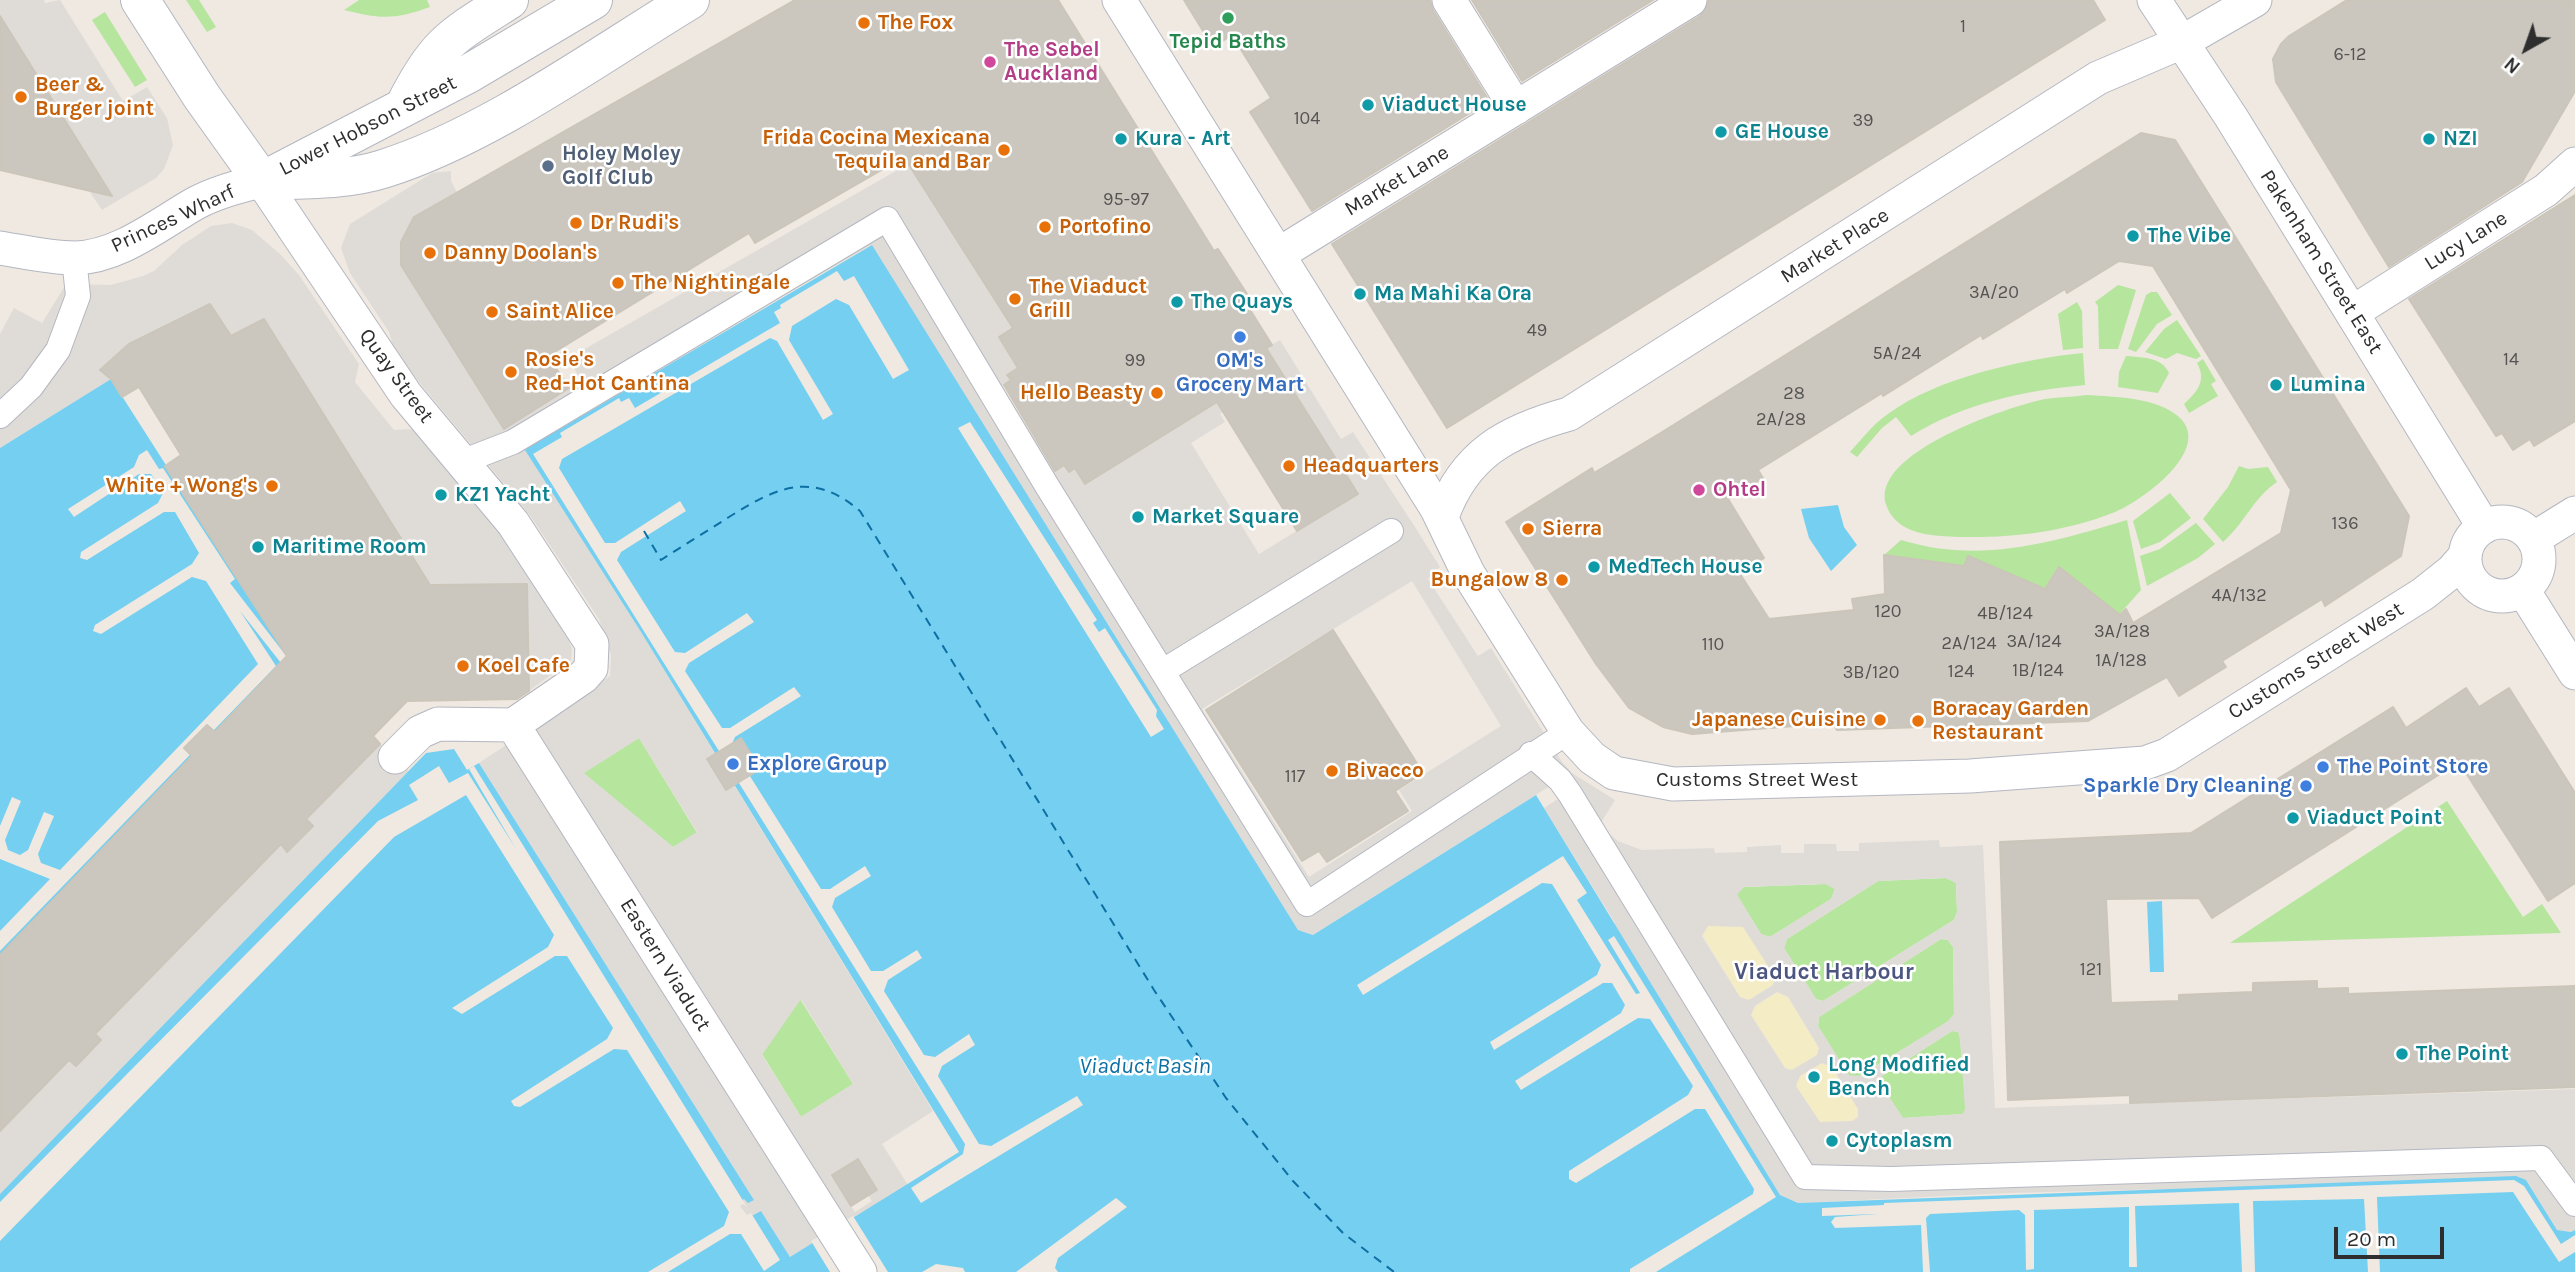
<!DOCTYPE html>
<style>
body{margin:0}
#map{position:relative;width:2575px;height:1272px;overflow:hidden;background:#efe9e1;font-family:Karla,sans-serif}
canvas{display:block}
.north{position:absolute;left:2491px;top:14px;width:70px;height:70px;-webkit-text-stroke:5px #fff;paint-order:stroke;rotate:220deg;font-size:19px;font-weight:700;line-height:28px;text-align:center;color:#2e2e2e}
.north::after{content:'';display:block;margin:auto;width:24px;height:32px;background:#2e2e2e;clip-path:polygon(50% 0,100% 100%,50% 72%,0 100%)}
.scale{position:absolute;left:2334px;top:1227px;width:110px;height:32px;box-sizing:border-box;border:4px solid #2e2e2e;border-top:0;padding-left:9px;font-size:21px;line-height:24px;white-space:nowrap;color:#2e2e2e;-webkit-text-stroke:5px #fff;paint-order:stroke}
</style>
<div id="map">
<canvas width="2575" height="1272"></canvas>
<div class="north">N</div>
<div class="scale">20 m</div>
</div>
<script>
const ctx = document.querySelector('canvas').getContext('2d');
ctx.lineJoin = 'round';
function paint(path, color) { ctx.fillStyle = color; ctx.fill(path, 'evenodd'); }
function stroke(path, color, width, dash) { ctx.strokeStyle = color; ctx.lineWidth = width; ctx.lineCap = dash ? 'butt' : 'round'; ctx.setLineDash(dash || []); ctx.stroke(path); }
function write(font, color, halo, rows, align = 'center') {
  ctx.font = font + ' Karla,sans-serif'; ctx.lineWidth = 5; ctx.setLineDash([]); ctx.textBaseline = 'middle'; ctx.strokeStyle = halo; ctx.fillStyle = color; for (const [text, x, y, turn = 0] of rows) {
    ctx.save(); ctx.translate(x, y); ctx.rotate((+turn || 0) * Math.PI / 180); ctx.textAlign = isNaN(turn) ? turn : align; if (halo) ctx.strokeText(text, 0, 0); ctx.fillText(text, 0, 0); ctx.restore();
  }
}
const green = new Path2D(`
 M186 0H199L216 27 207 32Z
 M359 0H427L430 7C394 20 380 19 344 10Z
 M105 12 147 80 135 87 92 20Z
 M2118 285 2136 290 2118 349H2099L2098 306 2095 302Z
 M2151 292H2157L2172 315 2157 324 2136 352 2128 349 2146 295Z
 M2077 302 2082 311 2083 348 2063 350 2058 314Z
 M2177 320 2201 356 2196 359 2177 353 2166 359 2145 352 2164 329Z
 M2083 353 2085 385C2023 391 1964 403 1911 436L1896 417 1882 428 1857 457 1850 452C1862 439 1873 424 1888 414 1936 378 2023 359 2083 353Z
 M2126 356C2143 358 2161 356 2169 373L2158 393 2118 387 2119 372Z
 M2203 359 2216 381 2211 384 2218 396 2189 413 2184 404C2197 392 2207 381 2197 363Z
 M2087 395C2115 397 2157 397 2179 417 2214 449 2142 501 2115 512 2065 532 2013 538 1960 537 1933 536 1898 535 1887 507 1865 454 2010 406 2045 399 2059 397 2073 397 2087 395Z
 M2239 466 2248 469 2268 467 2277 482C2254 497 2244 524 2223 542L2203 519 2228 487Z
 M2170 493 2191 518 2160 542 2141 549 2133 521Z
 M2127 520 2141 590 2107 628 2095 596 2059 567 2041 596 2022 579 1968 556 1964 566 1884 555 1901 540C1979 564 2051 543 2127 520Z
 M2196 523 2215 544 2198 558 2147 586 2140 556 2160 549Z
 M639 738 697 833 673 847 583 773Z
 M2447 801 2523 917 2542 904 2561 933 2230 943Z
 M1946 878 1956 883 1957 912 1954 920 1823 1001 1816 999 1784 948 1787 939 1878 881Z
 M1826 884 1835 889 1831 899 1770 937 1761 934 1737 895V891L1744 887Z
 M1941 939 1948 940 1953 947 1954 1014 1949 1021 1859 1076H1849L1818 1026 1819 1017Z
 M800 999 853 1084 801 1117 762 1054Z
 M1952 1031 1959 1032 1960 1039 1966 1109 1963 1114 1903 1118 1881 1085 1882 1076Z`);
const sand = new Path2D(`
 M1742 925 1775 977 1773 985 1749 1000 1740 997 1702 934 1708 926Z
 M1778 992 1788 997 1819 1048 1817 1055 1792 1071 1785 1068 1751 1015 1755 1006Z
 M1822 1063 1832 1067 1858 1109V1117L1852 1121 1820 1122 1796 1086 1800 1076Z`);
const plaza = new Path2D(`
 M0 0H44L45 3 60 0 123 101 147 87 167 118 173 145 164 169 156 178 102 210 89 191 112 196 0 16Z
 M908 164 1013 328 1000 337 1018 368 1007 374 1011 380 1002 386 1055 471 1280 340 1341 439 1353 432 1415 527 1440 567 1428 579 1478 656 1491 648 1562 762 1572 773 1615 800 1599 826 1618 841 1642 850 1714 848 1715 853 1747 852V847L1781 845V853H1804V844H1836L1837 851H1859V843L1939 840 1940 847 1983 845 1995 1108 2575 1089V1230L2571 1232 2557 1230 2526 1180 2011 1193 1798 1203 1780 1195 1618 934 1612 925 1615 923 1544 808 1558 799 1550 786 1313 935 1298 930 871 245 523 447 641 632 933 1111 882 1144 908 1185 790 1257 761 1211 746 1219 735 1205 744 1199 754 1200 479 763 610 676 611 655 599 619 529 514 395 353 389 332 350 273 341 248 350 224 432 173 451 171V181L458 194 401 241V265L504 429 580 380 569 358ZM1283 375 1357 494 1259 554 1191 443 1225 422 1220 414ZM1412 581 1501 726 1399 790 1412 811 1309 877 1202 709ZM639 738 697 832 673 847 584 773ZM1946 878 1956 883 1957 912 1954 920 1823 1001 1816 999 1784 948 1787 939 1878 881ZM1826 884 1835 889 1831 899 1770 937 1761 934 1737 895 1744 887ZM1708 926 1743 927 1775 977 1773 985 1749 1000 1740 997 1702 936ZM1941 939 1948 940 1953 947 1954 1014 1948 1021 1860 1076 1849 1075 1818 1026 1819 1017ZM1777 992 1788 997 1819 1048 1817 1055 1792 1070 1785 1068 1751 1015 1755 1006ZM801 999 853 1084 801 1117 762 1055ZM1952 1031 1958 1032 1960 1039 1965 1109 1963 1114 1903 1118 1881 1085 1882 1076ZM1822 1063 1832 1067 1858 1109V1117L1852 1121 1820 1122 1796 1086 1800 1076ZM858 1159 877 1189 868 1195 872 1201 855 1212 832 1175Z
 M232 223 252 230 280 254 299 275 359 364 355 382 394 430 414 429 488 516 538 584 567 635 572 649 571 660 529 691 527 584 413 586 415 561 264 318 221 344 199 309 129 344 100 370 111 379 0 448V334L14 308 42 323 66 284 111 285 143 276 154 271 182 245 211 226Z
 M380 744 409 771 0 1194V1131L69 1060 76 1066 95 1034 281 844 287 851 313 826 306 819Z`);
const water = new Path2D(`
 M872 245 1298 930 1313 935 1536 795 1780 1195 1798 1203 2516 1176 2526 1180 2557 1230 2571 1232 2575 1230V1272H965L963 1268 936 1264 922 1272H0V1194L426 753 454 749 467 770 479 763 754 1200 748 1203 744 1199 735 1205 746 1219 761 1211 790 1257 959 1152 641 632 523 447 558 430Z
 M111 379 288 656 0 955V448Z
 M1838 505 1844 527 1857 545 1831 571 1809 538 1801 509Z
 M2162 901 2164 972H2150L2147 902Z`);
const pier = new Path2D(`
 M837 271 844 281 854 276 909 370 893 379 849 305 836 299 792 326 789 340 833 414 823 420 777 341 770 338 562 459 559 468 605 543H615L680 501 686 511 621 552 617 560 675 652 685 653 747 613 754 622 689 663 685 671 722 728H730L794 687 801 696 735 737 731 746 821 889H830L865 866 871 876 835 898 832 907 871 971H883L917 950 922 958 888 980 884 991 924 1055 935 1057 969 1034 975 1045 942 1066 938 1076 979 1144 991 1146 1077 1096 1083 1105 921 1203 911 1188 963 1154 965 1144 533 454 562 437 560 433 619 398 621 402 629 398 635 408 780 323 774 312 781 308 780 305Z
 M970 422 1097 620 1093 623 1099 632 1105 628 1157 710 1156 716 1164 729 1151 737 958 428Z
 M147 450 159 469 163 468 235 579 230 583 287 657 281 663 240 611 276 666 0 951V931L50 879 0 859V826L12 797 21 801 5 840 8 850 20 855 28 850 44 812 54 816 38 854 41 863 60 870 258 664 206 581 192 577 101 634 93 631 95 625 192 564 199 553 175 512H164L87 560 80 558 81 552 158 503 163 493 151 474H139L74 517 68 509 134 467 139 455Z
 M439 766 449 783 468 773 516 849 469 769 474 766 747 1207 743 1204 740 1206 747 1215 751 1213 780 1260 764 1271 741 1234H730L668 1272H648L724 1226 729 1212 627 1050 614 1049 520 1107 514 1106 511 1101 607 1039 613 1028 567 956H555L462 1014 452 1008 548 947 554 935 466 795 394 837 0 1241V1202L378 821 418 800 409 785Z
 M1563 856 1587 893 1577 900 1636 994 1640 993 1608 940 1614 936 1776 1197 1656 1272H1630V1269L1753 1194 1754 1189 1705 1109H1695L1576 1183 1569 1179V1171L1688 1095 1693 1086 1650 1019 1638 1018 1521 1090 1515 1081 1621 1013 1625 1005 1612 983H1603L1494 1050 1490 1042 1597 975 1601 965 1552 884 1542 883 1363 995 1357 985Z
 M2514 1180 2524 1186 2561 1244 2575 1235V1252L2559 1262 2513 1192 2377 1197 2380 1272H2368L2364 1199 2253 1201 2255 1272H2242L2239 1203 2135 1206 2137 1267H2129V1207L2034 1210V1269L2026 1270 2025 1215 2019 1210 1930 1214 1926 1218 1930 1272H1923L1921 1225 1835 1228 1831 1222 1835 1217 1877 1214 1822 1216V1208L1884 1205V1203Z
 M1116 1198 1127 1207 1058 1258 1055 1268 1058 1272H1016Z
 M853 1216 888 1272H830L811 1241Z`);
const ferry = new Path2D(`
 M644 531 661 560C684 545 707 531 729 517 777 487 812 470 860 511L1154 990 1226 1098 1293 1181 1343 1233 1394 1272`);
const building = new Path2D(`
 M795 0H1058L1214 251 1218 249 1247 294 1242 297 1272 345 1266 348 1358 494 1297 531 1217 402 1085 484 1075 468 1069 472 1064 465 1055 471 1004 385 1011 380 1007 375 1018 368 999 337 1013 328 904 157 755 243 749 233 548 356 569 388 504 429 401 265V242L414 217Z
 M1184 0H1430L1433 10 1489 101 1312 211 1250 112 1271 98 1232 35 1213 47Z
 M1472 0H1653L1522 81Z
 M1709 0H2093L2105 20 1447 428 1332 244 1700 16Z
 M2347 0H2575V91L2522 182 2389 267 2276 82 2273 59 2281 44 2289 36Z
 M0 16 112 196 0 170Z
 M2141 133 2175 140 2409 516 2401 556 2325 606 2322 599 2222 661 2226 667 2179 696 2167 677 2088 721 1837 730 1833 723 1692 734 1663 727 1629 708 1596 664 1506 522 1592 468 1594 473 1659 434ZM2119 261 2153 266 2291 490 2281 533 2133 623 2126 609 2120 615 2059 567 2045 589 1968 556 1964 566 1884 555 1885 594 1852 599 1854 610 1769 619 1740 574 1764 558 1728 499 1763 478 1758 470 1882 393 1883 396 1981 335 1983 339 2065 289 2067 293Z
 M2575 195V421L2534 446 2530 439 2513 450 2502 433 2496 436 2409 299Z
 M210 304 231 336 264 319 430 585 527 584 529 691 517 699 407 701 373 736 380 744 306 819 313 826 287 852 281 844 95 1034 101 1040 76 1066 69 1060 0 1131V955L192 756 184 748 207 725 215 732 287 656 165 466 181 455 139 387 122 397 111 379 100 370 129 344Z
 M1333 630 1423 773 1395 791 1408 811 1327 862 1319 851 1302 861 1206 710Z
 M2466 688 2479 707 2509 688 2575 793V883L2548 901 2459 762 2212 918 2199 898 2106 899 2111 1003 2179 1001V995L2253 992V983L2317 981V989L2348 988V994L2575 986V1087L2130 1103V1095L2008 1100 2000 842 2191 833 2393 707 2406 728Z
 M741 738 760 769 726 790 707 759Z
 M858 1159 877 1190 851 1206 832 1175Z`);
const pedestrian = new Path2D(`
 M0 416 31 387 58 350 78 296 74 258
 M464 461 513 442 887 219 1047 486 1307 904 1568 732
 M1163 671 1391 531
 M1531 754 1560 780 1570 794 1805 1177 1891 1179 2541 1158 2575 1204`);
const minor = new Path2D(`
 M1119 0 1437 509 1468 573 1568 732 1592 758 1614 773 1673 784 1970 776 2145 763 2167 755 2423 594 2452 571 2465 556
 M1449 0 1516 108
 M2154 0 2231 117 2484 527
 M0 248C24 252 50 258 75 258 119 257 159 224 196 203 217 192 239 186 262 181L406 395 513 523 592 644 591 668 583 677 513 725 438 724 420 732 395 757
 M1279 254 1690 0
 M2353 312 2546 190 2575 164
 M1442 517C1464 454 1507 431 1569 414L2098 78 2182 42 2255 0
 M2465 559a37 37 0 1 1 74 0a37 37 0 1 1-74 0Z
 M2533 539 2575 513
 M2523 590 2575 673
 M513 725 860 1272`);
const secondary = new Path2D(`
 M140 0 202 97 262 181
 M405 105C436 43 452 36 509 0
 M270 177 468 74 593 0
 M262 181C302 179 345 181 383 169 488 136 596 57 690 0`);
const markers = [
 [1228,18,7,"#2e9e5b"],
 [864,23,7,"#e8710a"],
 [990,62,7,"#d1479c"],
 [21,97,7,"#e8710a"],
 [1368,105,7,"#0f9aa8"],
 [1721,132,7,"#0f9aa8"],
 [1121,139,7,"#0f9aa8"],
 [2429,139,7,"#0f9aa8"],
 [1004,150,7,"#e8710a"],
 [548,166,7,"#5c6f8a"],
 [576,223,7,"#e8710a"],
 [1045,227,7,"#e8710a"],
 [2133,236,7,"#0f9aa8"],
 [430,253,7,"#e8710a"],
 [618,283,7,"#e8710a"],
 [1360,294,7,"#0f9aa8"],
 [1015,299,7,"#e8710a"],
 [1177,302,7,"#0f9aa8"],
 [492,312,7,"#e8710a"],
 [1240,337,7,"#3f7fe0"],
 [511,372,7,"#e8710a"],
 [2276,385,7,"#0f9aa8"],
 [1157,393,7,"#e8710a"],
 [1289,466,7,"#e8710a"],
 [272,486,7,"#e8710a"],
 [1699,490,7,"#d1479c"],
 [441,495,7,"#0f9aa8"],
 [1138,517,7,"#0f9aa8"],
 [1528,529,7,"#e8710a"],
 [258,547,7,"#0f9aa8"],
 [1594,567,7,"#0f9aa8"],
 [1562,580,7,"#e8710a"],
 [463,666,7,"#e8710a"],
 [1880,720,7,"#e8710a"],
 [1918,721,7,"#e8710a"],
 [733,764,7,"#3f7fe0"],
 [2323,767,7,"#3f7fe0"],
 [1332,771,7,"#e8710a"],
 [2306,786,7,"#3f7fe0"],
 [2293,818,7,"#0f9aa8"],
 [2402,1054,7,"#0f9aa8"],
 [1814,1077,7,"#0f9aa8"],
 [1832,1141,7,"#0f9aa8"]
];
const numberNames = [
 ["1",1963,27],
 ["6-12",2350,55],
 ["104",1307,119],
 ["39",1863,121],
 ["95-97",1126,200],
 ["3A/20",1994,293],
 ["49",1537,331],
 ["5A/24",1897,354],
 ["14",2511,360],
 ["99",1135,361],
 ["28",1794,394],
 ["2A/28",1781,420],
 ["136",2345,524],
 ["4A/132",2239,596],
 ["120",1888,612],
 ["4B/124",2005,614],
 ["3A/128",2122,632],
 ["3A/124",2034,642],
 ["2A/124",1969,644],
 ["110",1713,645],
 ["1A/128",2121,661],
 ["1B/124",2038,671],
 ["124",1961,672],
 ["3B/120",1871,673],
 ["117",1295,777],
 ["121",2091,970]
];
const foodNames = [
 ["The Fox",878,23],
 ["Beer &",35,85],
 ["Burger joint",35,109],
 ["Frida Cocina Mexicana",990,138,"right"],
 ["Tequila and Bar",990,162,"right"],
 ["Dr Rudi's",590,223],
 ["Portofino",1059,227],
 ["Danny Doolan's",444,253],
 ["The Nightingale",632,283],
 ["The Viaduct",1029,287],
 ["Grill",1029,311],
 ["Saint Alice",506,312],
 ["Rosie's",525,360],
 ["Red-Hot Cantina",525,384],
 ["Hello Beasty",1143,393,"right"],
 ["Headquarters",1303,466],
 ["White + Wong's",258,486,"right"],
 ["Sierra",1542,529],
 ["Bungalow 8",1548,580,"right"],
 ["Koel Cafe",477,666],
 ["Boracay Garden",1932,709],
 ["Restaurant",1932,733],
 ["Japanese Cuisine",1866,720,"right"],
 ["Bivacco",1346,771]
];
const leisureNames = [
 ["Tepid Baths",1228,42]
];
const hotelNames = [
 ["The Sebel",1004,50],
 ["Auckland",1004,74],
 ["Ohtel",1713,490]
];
const cultureNames = [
 ["Viaduct House",1382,105],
 ["GE House",1735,132],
 ["Kura - Art",1135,139],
 ["NZI",2443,139],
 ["The Vibe",2147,236],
 ["Ma Mahi Ka Ora",1374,294],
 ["The Quays",1191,302],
 ["Lumina",2290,385],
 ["KZ1 Yacht",455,495],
 ["Market Square",1152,517],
 ["Maritime Room",272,547],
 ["MedTech House",1608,567],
 ["Viaduct Point",2307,818],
 ["The Point",2416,1054],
 ["Long Modified",1828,1065],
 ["Bench",1828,1089],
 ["Cytoplasm",1846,1141]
];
const streetNames = [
 ["Lower Hobson Street",368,126,-27],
 ["Market Lane",1397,181,-31],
 ["Princes Wharf",173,219,-25],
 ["Lucy Lane",2466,241,-32],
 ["Market Place",1835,246,-32],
 ["Pakenham Street East",2321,262,58],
 ["Quay Street",396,376,54],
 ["Customs Street West",2316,661,-32],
 ["Customs Street West",1757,780],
 ["Eastern Viaduct",665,965,58]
];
const serviceNames = [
 ["Holey Moley",562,154],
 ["Golf Club",562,178]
];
const shopNames = [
 ["OM's",1240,361,"center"],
 ["Grocery Mart",1240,385,"center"],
 ["Explore Group",747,764],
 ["The Point Store",2337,767],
 ["Sparkle Dry Cleaning",2292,786,"right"]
];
const neighbourhoodNames = [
 ["Viaduct Harbour",1824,972]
];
const waterNames = [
 ["Viaduct Basin",1145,1066]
];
paint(green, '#b6e59e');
paint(sand, '#f3ecc5');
paint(plaza, '#dfdcd8');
paint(water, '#75cff0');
paint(pier, '#efe9e1');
stroke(ferry, '#0d6fa3', 2, [9, 7]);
paint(building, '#cbc7bf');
stroke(building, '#cbc5ba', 2);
stroke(pedestrian, '#b4b7c1', 26);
stroke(minor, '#b4b7c1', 35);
stroke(secondary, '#b4b7c1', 40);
stroke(pedestrian, '#fff', 24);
stroke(minor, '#fff', 33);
stroke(secondary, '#fff', 38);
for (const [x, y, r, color] of markers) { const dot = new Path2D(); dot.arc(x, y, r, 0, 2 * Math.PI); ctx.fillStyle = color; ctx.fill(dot); stroke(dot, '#fff', 2.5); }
write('18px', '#555452', null, numberNames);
write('bold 21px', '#c56008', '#fff', foodNames, 'left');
write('bold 21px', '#27864d', '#fff', leisureNames);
write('bold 21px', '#b23c85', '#fff', hotelNames, 'left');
write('bold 21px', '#0d838f', '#fff', cultureNames, 'left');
write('21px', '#2e2e2e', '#fff', streetNames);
write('bold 21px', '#4e5e75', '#fff', serviceNames, 'left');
write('bold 21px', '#366cbe', '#fff', shopNames, 'left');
write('bold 23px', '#4d5680', '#fff', neighbourhoodNames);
write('italic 23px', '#0d6fa3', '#fff', waterNames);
</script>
